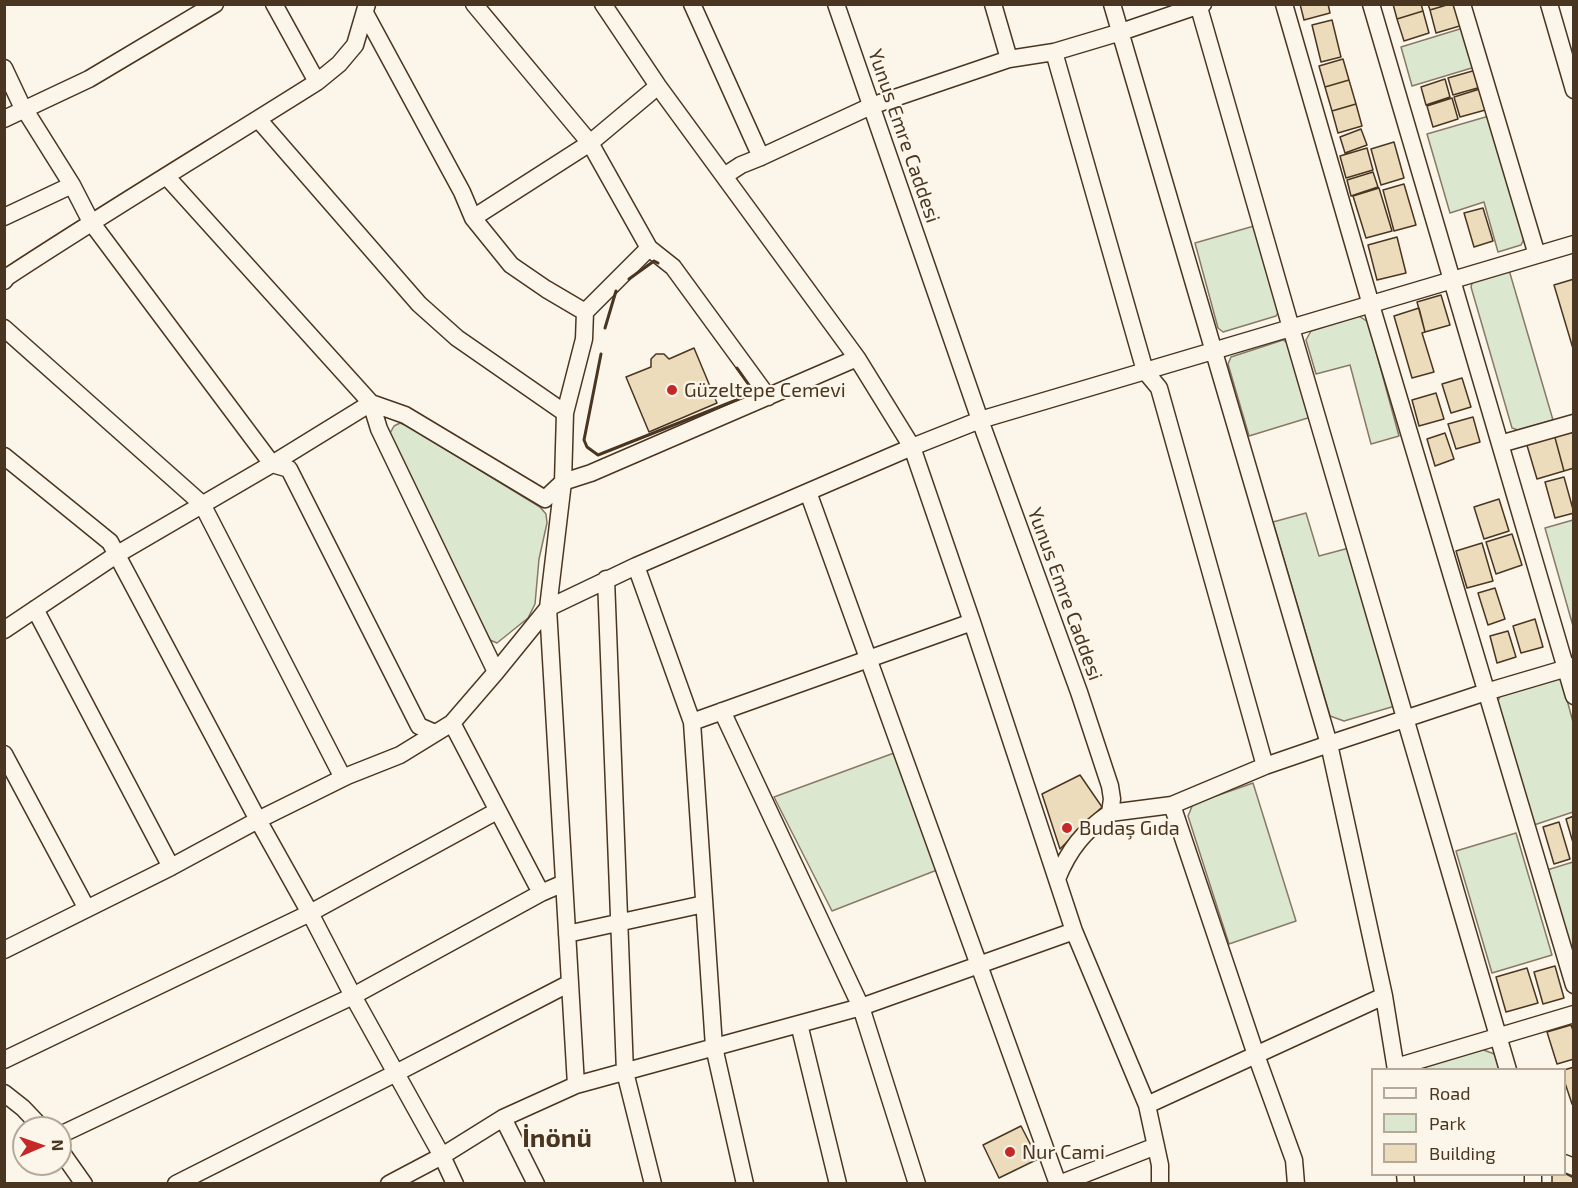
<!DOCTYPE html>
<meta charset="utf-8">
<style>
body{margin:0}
#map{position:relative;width:1578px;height:1188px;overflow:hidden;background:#fbf6e9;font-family:"Exo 2",sans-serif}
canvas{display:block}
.frame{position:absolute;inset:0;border:6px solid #4a3520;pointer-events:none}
.legend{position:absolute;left:1371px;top:1068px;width:195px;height:108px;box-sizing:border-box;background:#fbf6e9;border:2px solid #b4a999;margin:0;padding:8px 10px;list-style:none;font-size:18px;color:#4a3520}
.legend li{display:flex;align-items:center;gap:12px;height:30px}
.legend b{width:30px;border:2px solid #b4a999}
.north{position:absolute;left:12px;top:1116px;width:60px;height:60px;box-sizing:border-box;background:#fbf6e9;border:2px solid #b4a999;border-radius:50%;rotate:88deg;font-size:16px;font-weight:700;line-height:24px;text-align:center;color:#4a3520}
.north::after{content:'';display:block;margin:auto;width:21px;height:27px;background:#c62828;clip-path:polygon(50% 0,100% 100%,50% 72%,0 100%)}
</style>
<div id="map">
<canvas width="1578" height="1188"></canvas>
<div class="frame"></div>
<ul class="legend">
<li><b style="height:8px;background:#fbf6e9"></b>Road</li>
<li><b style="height:16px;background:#dce7d0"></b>Park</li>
<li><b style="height:16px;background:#ecdcbc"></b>Building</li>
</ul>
<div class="north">N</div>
</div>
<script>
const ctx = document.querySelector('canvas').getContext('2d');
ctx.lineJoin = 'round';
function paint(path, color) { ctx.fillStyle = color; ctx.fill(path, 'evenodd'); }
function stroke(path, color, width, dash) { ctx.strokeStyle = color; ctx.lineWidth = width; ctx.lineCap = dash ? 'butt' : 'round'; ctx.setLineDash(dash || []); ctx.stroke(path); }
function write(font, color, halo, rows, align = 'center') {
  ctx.font = font + ' "Exo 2",sans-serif'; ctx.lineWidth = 4.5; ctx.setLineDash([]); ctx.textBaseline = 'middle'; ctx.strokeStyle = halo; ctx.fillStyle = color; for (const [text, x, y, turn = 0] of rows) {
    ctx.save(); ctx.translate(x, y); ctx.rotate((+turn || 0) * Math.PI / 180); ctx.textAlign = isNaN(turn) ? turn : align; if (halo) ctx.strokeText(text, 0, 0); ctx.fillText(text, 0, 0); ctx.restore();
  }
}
const green = new Path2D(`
 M1463 28 1475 67 1412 86 1401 47Z
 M1489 116 1525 237 1521 245 1498 252 1484 202 1450 213 1427 134Z
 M1254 226 1280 309 1276 316 1223 332 1218 328 1195 243Z
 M1509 270 1553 420 1518 430 1512 428 1471 287 1473 280Z
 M1359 316 1368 322 1399 436 1371 444 1350 365 1316 374 1306 340 1311 331Z
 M1283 340 1289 344 1311 417 1249 436 1228 364 1231 357Z
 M400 423 408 426 540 507 546 514 547 523 539 559 535 604 528 618 497 643 490 640 389 435 394 426Z
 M1306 513 1319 556 1349 548 1395 706 1344 721 1330 716 1273 522Z
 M1573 520 1574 521 1573 626 1545 528Z
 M1561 678 1573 722V812L1531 826 1497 704 1500 696Z
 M894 753 937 870 832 911 774 797Z
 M1253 783 1296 921 1229 944 1188 816 1193 804Z
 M1516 833 1552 955 1492 973 1456 851Z
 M1573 862V949L1570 950 1547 870Z
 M1481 1049 1497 1055 1500 1070H1417Z`);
const building = new Path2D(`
 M1300 4H1328L1330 13 1304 20Z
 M1393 4H1421L1423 11 1397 19Z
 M1428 4H1450L1430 10Z
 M1450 4H1457L1463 25 1436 33 1430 10Z
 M1423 11 1429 33 1404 41 1397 19Z
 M1332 20 1341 57 1321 62 1312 25Z
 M1343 59 1349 80 1325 87 1319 66Z
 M1476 70 1481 87 1453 95 1448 78Z
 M1445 79 1450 97 1426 105 1421 87Z
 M1349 80 1356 104 1332 111 1325 87Z
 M1483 88 1489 109 1460 117 1454 97Z
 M1452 98 1458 119 1433 127 1427 106Z
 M1356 104 1362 126 1338 133 1332 111Z
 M1361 129 1367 145 1345 153 1340 137Z
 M1394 142 1404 178 1381 185 1371 149Z
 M1367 148 1373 170 1346 178 1340 156Z
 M1373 172 1378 187 1351 196 1347 180Z
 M1404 184 1416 225 1394 231 1383 190Z
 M1379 188 1392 231 1366 238 1353 196Z
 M1483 208 1493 241 1474 247 1464 213Z
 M1397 237 1406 273 1377 280 1368 245Z
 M1574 279V352L1554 285Z
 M1441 295 1450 325 1425 332 1417 302Z
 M1419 308 1425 332 1422 333 1434 372 1412 378 1394 316Z
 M694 348 717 403 649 432 626 377 651 367V359L656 354H664L669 359Z
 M1462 378 1471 407 1451 413 1442 384Z
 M1436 393 1444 419 1419 426 1412 400Z
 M1473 417 1480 442 1456 449 1448 424Z
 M1574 429V468L1564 471 1554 434Z
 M1445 433 1454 459 1435 466 1427 439Z
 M1554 434 1564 471 1537 479 1526 442Z
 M1564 477 1574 513 1555 518 1545 482Z
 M1499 499 1509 531 1484 539 1474 507Z
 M1512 534 1522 565 1496 574 1486 542Z
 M1482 543 1493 581 1467 588 1456 551Z
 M1495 588 1505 619 1488 625 1478 593Z
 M1535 619 1543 647 1521 653 1513 626Z
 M1508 631 1516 657 1497 663 1490 636Z
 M1080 775 1102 807 1060 849 1042 794Z
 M1574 816V846L1566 819Z
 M1559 822 1570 859 1554 864 1543 827Z
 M1555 966 1564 998 1543 1004 1534 972Z
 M1527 968 1538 1003 1506 1012 1496 977Z
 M1571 1025 1574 1033V1059L1557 1064 1547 1032Z
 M1574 1067V1104H1572L1564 1080V1070Z
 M1021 1126 1038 1159 999 1178 983 1145Z
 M1564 1173 1574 1178V1184H1552V1174Z`);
const minor = new Path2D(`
 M274 4 317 82
 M474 4 590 143 649 248 673 267 768 397
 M603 4 658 86 857 358 912 447 972 622 1074 931 1147 1105 1160 1165V1184
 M692 4 761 157
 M836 4 980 420 1079 692 1110 786 1112 799 1110 813C1084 831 1069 849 1057 879
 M993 4 1009 59
 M1112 4 1329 744 1384 996 1396 1070
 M1198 4 1291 328 1508 1070
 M1284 4 1371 305 1574 985
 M1371 4 1574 696
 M1462 4 1537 255
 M1549 4 1574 90
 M365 13 462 192 473 218 511 265 546 289 585 312
 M1054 52 1145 371 1159 388 1265 766
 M4 68 20 102 72 185 91 222 272 464 289 469 419 726 435 733
 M4 119 89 79 215 4
 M258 119 419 304 457 338 565 413
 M724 176 741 165 761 157 871 106 1009 59 1054 52 1121 32 1203 4
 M167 177 371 403 379 429 496 672
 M4 217 72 185
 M473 218 590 143 658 86
 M4 281 7 277C109 210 214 147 317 82L339 64 355 45 367 4
 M4 328 202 504 343 778
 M1500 444 1574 423
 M4 456 110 542 258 820 310 913 353 996 442 1156 455 1184
 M808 492 1058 1184
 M636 566 692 722 714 1047 745 1184
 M606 579 625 1072 653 1184
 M35 609 171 867
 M4 630 116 555 272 464 371 403 405 415 545 499 563 482 591 473 857 358
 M722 711 861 1007 917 1184
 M692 722 972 622
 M452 723 541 893
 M4 754 87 909
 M1172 805 1256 1055 1294 1160 1296 1184
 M1110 813 1172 805 1265 766 1329 744 1486 692 1574 666
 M567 934 704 904
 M4 950 171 867 258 820 347 776 400 755 452 723 496 672 548 608 636 566 912 447 980 420 1574 244
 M799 1024 838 1184
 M4 1060 310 913 497 811
 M1396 1067 1574 1014
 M576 1085 548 608 563 482 565 413 584 339 585 312 649 248
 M4 1093 23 1108 42 1128
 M1147 1105 1384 996
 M503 1118 536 1184
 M60 1135 353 996 541 893 564 883
 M60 1150 84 1184
 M1564 1163 1574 1167
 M1405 1174 1406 1184
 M1533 1174V1184
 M176 1184 396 1073 570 983
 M389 1184 442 1156 503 1118 576 1085 861 1007 1074 931
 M1059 1184 1156 1146`);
const wall = new Path2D(`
 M629 279 654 261 658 263
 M605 328 616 291
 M601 354 584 440 587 447 598 455 744 397 749 385 737 368`);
const markers = [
 [672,390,6,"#c62828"],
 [1067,828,6,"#c62828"],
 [1010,1152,6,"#c62828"]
];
const streetNames = [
 ["Yunus Emre Caddesi",904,136,71],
 ["Yunus Emre Caddesi",1065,594,70]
];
const poiNames = [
 ["Güzeltepe Cemevi",684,390],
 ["Budaş Gıda",1079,828],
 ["Nur Cami",1022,1152]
];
const districtNames = [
 ["İnönü",557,1138]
];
paint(green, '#dce7d0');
stroke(green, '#887966', 1.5);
paint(building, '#ecdcbc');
stroke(building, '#4a3520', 1.5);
stroke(minor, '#4a3520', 19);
stroke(minor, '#fbf6e9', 16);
stroke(wall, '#4a3520', 3);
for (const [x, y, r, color] of markers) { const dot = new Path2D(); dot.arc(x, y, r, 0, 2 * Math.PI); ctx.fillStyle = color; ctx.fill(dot); stroke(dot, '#fbf6e9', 2); }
write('20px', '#4a3520', '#fbf6e9', streetNames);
write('20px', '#4a3520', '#fbf6e9', poiNames, 'left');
write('bold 26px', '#4a3520', '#fbf6e9', districtNames);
</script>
